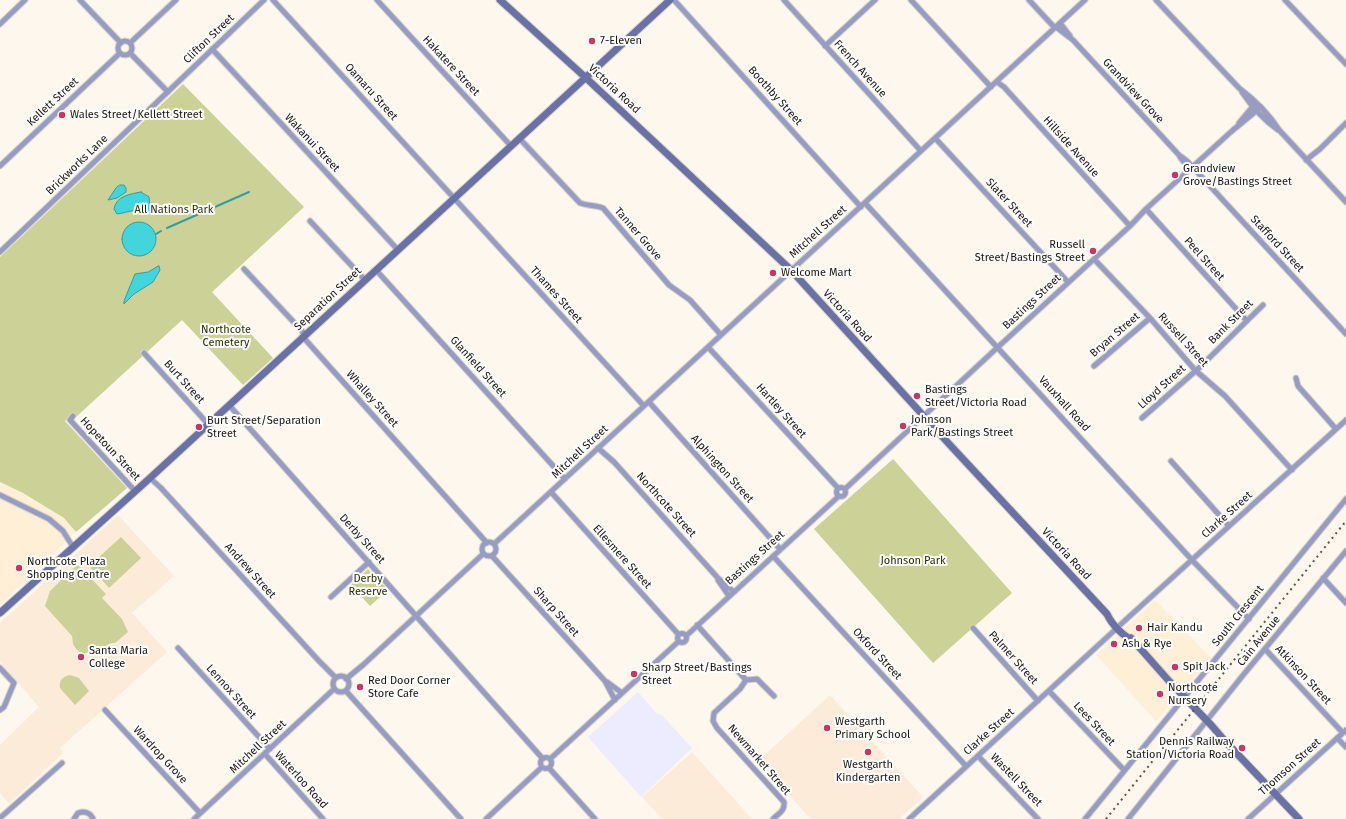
<!DOCTYPE html>
<style>
body{margin:0}
canvas{display:block;background:#fdf7ee}
</style>
<canvas width="1346" height="819"></canvas>
<script>
const ctx = document.querySelector('canvas').getContext('2d');
ctx.lineJoin = 'round';
function paint(path, color) { ctx.fillStyle = color; ctx.fill(path, 'evenodd'); }
function stroke(path, color, width, dash) { ctx.strokeStyle = color; ctx.lineWidth = width; ctx.lineCap = dash ? 'butt' : 'round'; ctx.setLineDash(dash || []); ctx.stroke(path); }
function write(font, color, halo, rows, align = 'center') {
  ctx.font = font + ' "Fira Sans",sans-serif'; ctx.lineWidth = 4; ctx.setLineDash([]); ctx.textBaseline = 'middle'; ctx.strokeStyle = halo; ctx.fillStyle = color; for (const [text, x, y, turn = 0] of rows) {
    ctx.save(); ctx.translate(x, y); ctx.rotate((+turn || 0) * Math.PI / 180); ctx.textAlign = isNaN(turn) ? turn : align; if (halo) ctx.strokeText(text, 0, 0); ctx.fillText(text, 0, 0); ctx.restore();
  }
}
const built = new Path2D(`
 M0 482 23 493 64 518 76 532 0 605Z
 M1155 600 1211 658 1156 721 1096 655Z`);
const industrial = new Path2D(`
 M638 692 657 714 662 715 692 748 641 797 588 737Z`);
const education = new Path2D(`
 M118 515 174 576 132 613 167 652 60 748 63 753 9 804 0 793V745L39 707 0 662V623Z
 M830 695 923 797 899 819H811L758 761Z
 M692 752 752 819H662L642 797Z`);
const green = new Path2D(`
 M183 84 304 207 212 292 273 358 243 385 182 320 76 417 72 414 65 421 127 488 76 532 64 518 23 493 0 482V257Z
 M893 459 1012 593 933 663 814 529Z
 M121 537 141 558 109 588 89 566Z
 M76 563 106 594 102 598 122 619 128 632 115 643H111L93 653H81L76 649 73 644 72 636 45 606 50 591 75 567 74 566Z
 M368 569 388 590 370 606 351 585Z
 M70 675 79 678 89 691 75 705 60 688C59 680 62 677 70 675Z`);
const water = new Path2D(`
 M120 185H124L126 188V192L117 198 108 200 116 188Z
 M141 192 149 197 150 206 149 213C134 207 132 212 117 214L114 209C116 196 130 194 141 192Z
 M122 239a17 17 0 1 1 34 0a17 17 0 1 1-34 0Z
 M159 266 160 270 153 282 134 294 124 304V301L135 274 148 272Z`);
const stream = new Path2D(`
 M167 228 249 192
 M156 234 161 231`);
const street = new Path2D(`
 M80 0 121 43
 M273 0 644 406
 M377 0 511 146
 M674 0 861 207
 M784 0 921 151
 M911 0 991 87
 M1029 0 1055 28
 M1156 0 1239 88C1255 100 1269 114 1280 131L1346 202
 M1285 0 1346 64
 M1060 23 1070 36
 M0 24 25 0
 M1056 27 1073 40 1179 155 1187 161 1346 334
 M118 48a7 7 0 1 1 14 0a7 7 0 1 1-14 0Z
 M130 43 176 0
 M825 46 875 0
 M212 49 398 250
 M130 53 168 92
 M997 82 1004 87 1130 226
 M1242 92C1252 107 1263 119 1278 130
 M1239 123 1254 105
 M519 138 580 203C588 206 595 205 603 208L669 285 690 300 721 335
 M935 138 1068 282
 M1180 157 1190 170
 M1306 160 1320 149 1346 123
 M0 166 120 53
 M865 203 1192 560 1249 619
 M1146 209 1247 321
 M310 221 365 280
 M0 252 264 0
 M1094 259 1150 318 1195 370 1225 396 1292 470
 M244 269 303 332V337L487 543
 M376 270 565 479
 M708 347 838 488
 M144 353 208 424
 M1094 366 1150 318
 M1296 378 1298 386 1336 429
 M649 402 780 549
 M229 405 543 759
 M73 416 70 420 135 491
 M1142 418 1200 367 1263 305
 M598 448 614 462 717 577 734 592
 M1171 461 1229 526
 M150 478 161 488 319 661 336 678
 M836.5 492a4.5 4.5 0 1 1 9 0a4.5 4.5 0 1 1-9 0Z
 M845 489 998 347 1130 226 1146 209 1233 130 1261 107
 M551 492 679 635
 M0 495 49 519 63 531 73 547
 M482 549a7 7 0 1 1 14 0a7 7 0 1 1-14 0Z
 M494 544 1085 0
 M492 556 605 681 615 700
 M773 556 966 766
 M1323 578 1346 603
 M718 580 729 596
 M331 597 369 562
 M697 625 746 680
 M1120 625 1346 420
 M973 628 1038 701
 M677.5 638a4.5 4.5 0 1 1 9 0a4.5 4.5 0 1 1-9 0Z
 M686 636 839 496
 M178 648 270 749
 M1265 649 1343 733
 M0 668 14 683 4 707 0 710
 M333 684a8 8 0 1 1 16 0a8 8 0 1 1-16 0Z
 M346 679 363 665 483 554
 M746 680 740 689 714 713 713 721 717 728 784 802C785 811 779 813 773 819
 M746 680 757 679 774 696
 M607 682 622 693
 M346 691 461 819
 M1049 691 1124 770
 M105 710 200 813
 M1337 738 1346 747
 M265 754 323 819
 M978 756 1038 819
 M540.5 763a5.5 5.5 0 1 1 11 0a5.5 5.5 0 1 1-11 0Z
 M550 759 679 641
 M549 768 595 819
 M0 818 62 763
 M74 819 78 813C84 811 90 812 93 819
 M194 819 334 689
 M486 819 542 767
 M909 819 1117 628
 M1085 819 1346 499
 M1128 819 1244 674 1346 551
 M1248 819 1346 730`);
const secondary = new Path2D(`
 M500 0 585 77 791 270 950 445 1107 614C1112 625 1123 636 1134 641
 M0 613 150 478 670 0
 M1131 638 1169 681 1212 726 1224 740 1299 819`);
const rail = new Path2D(`
 M1106 819 1346 521`);
const markers = [
 [592,41,4,"#c73861"],
 [62,115,4,"#c73861"],
 [1175,175,4,"#c73861"],
 [1093,251,4,"#c73861"],
 [773,273,4,"#c73861"],
 [917,396,4,"#c73861"],
 [903,426,4,"#c73861"],
 [199,427,4,"#c73861"],
 [19,568,4,"#c73861"],
 [1139,628,4,"#c73861"],
 [1114,644,4,"#c73861"],
 [81,657,4,"#c73861"],
 [1175,667,4,"#c73861"],
 [634,674,4,"#c73861"],
 [360,687,4,"#c73861"],
 [1160,694,4,"#c73861"],
 [827,728,4,"#c73861"],
 [1242,748,4,"#c73861"],
 [868,752,4,"#c73861"]
];
const streetNames = [
 ["Clifton Street",209,39,-44],
 ["Hakatere Street",451,66,47],
 ["French Avenue",860,69,48],
 ["Victoria Road",614,89,43],
 ["Grandview Grove",1133,91,47],
 ["Oamaru Street",371,92,48],
 ["Boothby Street",775,96,48],
 ["Kellett Street",53,102,-43],
 ["Wakanui Street",312,143,47],
 ["Hillside Avenue",1071,147,48],
 ["Brickworks Lane",77,165,-44],
 ["Slater Street",1009,203,47],
 ["Mitchell Street",818,232,-42],
 ["Tanner Grove",638,234,49],
 ["Stafford Street",1277,244,47],
 ["Peel Street",1204,259,48],
 ["Thames Street",556,295,48],
 ["Separation Street",328,299,-43],
 ["Bastings Street",1032,302,-43],
 ["Victoria Road",847,316,48],
 ["Bank Street",1231,322,-45],
 ["Bryan Street",1115,335,-41],
 ["Russell Street",1183,340,48],
 ["Glanfield Street",478,367,48],
 ["Burt Street",184,382,48],
 ["Lloyd Street",1162,387,-42],
 ["Whalley Street",372,399,48],
 ["Vauxhall Road",1064,404,48],
 ["Hartley Street",781,411,48],
 ["Hopetoun Street",110,449,47],
 ["Mitchell Street",580,452,-43],
 ["Alphington Street",722,469,48],
 ["Northcote Street",666,505,48],
 ["Clarke Street",1227,515,-42],
 ["Derby Street",362,539,48],
 ["Victoria Road",1066,554,47],
 ["Ellesmere Street",622,557,48],
 ["Bastings Street",755,558,-42],
 ["Andrew Street",250,571,48],
 ["Sharp Street",556,612,48],
 ["South Crescent",1238,616,-51],
 ["Cain Avenue",1259,641,-51],
 ["Oxford Street",877,654,47],
 ["Palmer Street",1013,658,48],
 ["Atkinson Street",1303,675,47],
 ["Lennox Street",231,692,48],
 ["Lees Street",1094,724,47],
 ["Clarke Street",989,732,-42],
 ["Mitchell Street",258,747,-43],
 ["Wardrop Grove",160,755,47],
 ["Newmarket Street",759,760,49],
 ["Thomson Street",1290,767,-42],
 ["Waterloo Road",301,780,48],
 ["Wastell Street",1016,780,46]
];
const poiNames = [
 ["7-Eleven",600,41],
 ["Wales Street/Kellett Street",70,115],
 ["Grandview",1183,169],
 ["Grove/Bastings Street",1183,182],
 ["Russell",1085,245,"right"],
 ["Street/Bastings Street",1085,258,"right"],
 ["Welcome Mart",781,273],
 ["Bastings",925,390],
 ["Street/Victoria Road",925,403],
 ["Johnson",911,420],
 ["Park/Bastings Street",911,433],
 ["Burt Street/Separation",207,421],
 ["Street",207,434],
 ["Northcote Plaza",27,562],
 ["Shopping Centre",27,575],
 ["Hair Kandu",1147,628],
 ["Ash & Rye",1122,644],
 ["Santa Maria",89,651],
 ["College",89,664],
 ["Spit Jack",1183,667],
 ["Sharp Street/Bastings",642,668],
 ["Street",642,681],
 ["Red Door Corner",368,681],
 ["Store Cafe",368,694],
 ["Northcote",1168,688],
 ["Nursery",1168,701],
 ["Westgarth",835,722],
 ["Primary School",835,735],
 ["Dennis Railway",1234,742,"right"],
 ["Station/Victoria Road",1234,755,"right"],
 ["Westgarth",868,765,"center"],
 ["Kindergarten",868,778,"center"]
];
const parkNames = [
 ["All Nations Park",174,210],
 ["Northcote",226,330],
 ["Cemetery",226,343],
 ["Johnson Park",913,561],
 ["Derby",368,579],
 ["Reserve",368,592]
];
paint(built, '#ffefd6');
paint(industrial, '#edecfe');
paint(education, '#fcebd9');
paint(green, '#cbd197');
paint(water, '#43d5dc');
stroke(water, '#379c9e', 1);
stroke(stream, '#379c9e', 2);
stroke(street, '#d9d3ca', 7);
stroke(secondary, '#d9d3ca', 9);
stroke(street, '#979dc2', 5);
stroke(secondary, '#6971a5', 7);
stroke(rail, '#5c574f', 2, [2, 4]);
for (const [x, y, r, color] of markers) { const dot = new Path2D(); dot.arc(x, y, r, 0, 2 * Math.PI); ctx.fillStyle = color; ctx.fill(dot); stroke(dot, '#fff', 1.5); }
write('11px', '#1b160e', '#fff', streetNames);
write('11px', '#1b160e', '#fff', poiNames, 'left');
write('11px', '#2b2d03', '#fff', parkNames);
</script>
